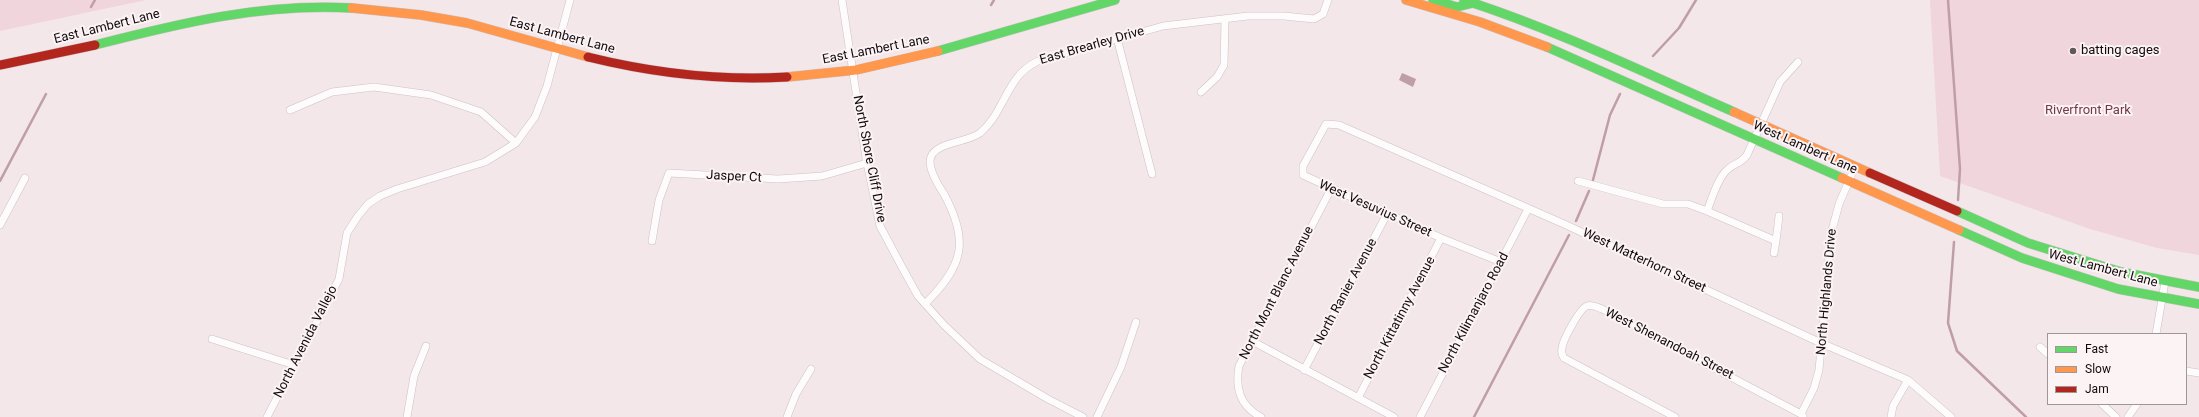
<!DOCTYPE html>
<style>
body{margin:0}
#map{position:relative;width:2199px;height:417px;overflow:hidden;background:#f3e7ea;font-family:Roboto,sans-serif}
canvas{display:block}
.legend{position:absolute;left:2047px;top:333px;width:140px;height:72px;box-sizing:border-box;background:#fcf3f5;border:1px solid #9e9698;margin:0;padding:5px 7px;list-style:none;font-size:12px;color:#120b0d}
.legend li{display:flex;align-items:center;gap:8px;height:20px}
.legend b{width:20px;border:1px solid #9e9698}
</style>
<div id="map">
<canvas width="2199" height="417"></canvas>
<ul class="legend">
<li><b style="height:5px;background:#63d668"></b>Fast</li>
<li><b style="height:5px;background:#ff974d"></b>Slow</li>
<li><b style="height:5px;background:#b3261e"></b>Jam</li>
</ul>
</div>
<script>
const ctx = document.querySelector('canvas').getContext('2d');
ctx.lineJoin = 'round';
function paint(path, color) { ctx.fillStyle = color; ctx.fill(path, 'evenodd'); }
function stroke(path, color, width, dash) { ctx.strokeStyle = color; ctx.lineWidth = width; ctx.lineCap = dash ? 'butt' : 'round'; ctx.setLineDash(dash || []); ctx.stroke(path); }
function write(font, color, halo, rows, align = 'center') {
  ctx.font = font + ' Roboto,sans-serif'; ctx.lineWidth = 4; ctx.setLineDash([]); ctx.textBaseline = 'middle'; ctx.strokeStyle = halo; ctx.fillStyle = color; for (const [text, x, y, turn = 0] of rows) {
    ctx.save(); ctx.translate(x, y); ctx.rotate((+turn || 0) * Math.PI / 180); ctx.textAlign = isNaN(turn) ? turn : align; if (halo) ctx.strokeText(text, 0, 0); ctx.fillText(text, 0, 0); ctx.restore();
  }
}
const green = new Path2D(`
 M0 0H146L0 31Z
 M1930 0H2199V255L2157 248 2090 229 1940 176Z`);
const water = new Path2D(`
 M1402 73 1416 79 1413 87 1399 80Z`);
const stream = new Path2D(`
 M1948 0 1960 169 1958 200
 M991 5 994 0
 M91 7 95 0
 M1653 56 1679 28 1696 0
 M1593 180 1610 115 1620 94
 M0 181 46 94
 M1576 221 1589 191
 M1954 242 1948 323 1957 351 2026 417
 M1474 417 1569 235`);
const street = new Path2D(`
 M842 0 866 158 880 226 903 269 918 296 944 325 980 359 1048 399 1083 417
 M1117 38 1152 174
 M1201 92 1217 77 1224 65 1225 19
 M290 110 332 92 374 87 431 95 481 112 516 143
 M1578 181 1663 204H1688L1707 211
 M0 225 25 178
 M652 241 659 200 669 173 778 179 822 176 867 163
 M1776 241 1779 216
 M1774 253 1776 241 1707 211C1712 199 1717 179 1727 170 1734 163 1741 164 1747 155L1780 82 1798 62
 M1501 262 1441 238 1303 175V166L1326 124 1339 125 1564 224 1821 343 1908 380 1951 417
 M925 304C963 266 970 242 944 194 938 185 930 172 930 161 931 142 967 143 980 133 998 118 1003 96 1017 78 1022 71 1030 65 1038 61L1163 26 1248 16H1284L1314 19 1323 14 1328 0
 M2156 334 2165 282
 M212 339 294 365
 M1252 341 1394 417
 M2040 347 2048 354
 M1304 370 1387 214
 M2186 371 2199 373
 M1358 398 1441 238
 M2102 404 2116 417
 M1803 416 1801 414 1814 388 1819 370 1831 234 1839 204 1855 167
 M267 417 339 279 347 233 358 216 368 204 380 196 397 189 485 162 516 143 535 117 547 86 570 0
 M407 417 414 376 426 346
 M787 417 796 394 811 369
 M1097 417 1121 367 1136 322
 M1261 417C1240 406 1235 389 1239 366L1331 189
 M1420 417 1528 209
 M1675 417 1564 358C1562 355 1561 352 1562 349 1562 341 1580 308 1587 306 1592 304 1597 307 1602 309L1801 414
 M1891 417 1893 406 1908 380
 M2128 417 2137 404`);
const fast = new Path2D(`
 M1433 0 1457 7 1473 3
 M1464 0C1557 30 1645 73 1734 112
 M95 45C181 23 262 3 352 8
 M1547 47 1842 178
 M938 51 1115 0
 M1957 211 2028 243 2121 272 2199 287
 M1959 230 2022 258 2118 289 2199 304`);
const slow = new Path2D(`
 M1406 0 1480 22 1547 47
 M352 8 421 15 467 23 588 57
 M787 77 856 70 938 51
 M1734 112 1870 173
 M1842 178 1959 230`);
const jam = new Path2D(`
 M588 57C653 73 720 81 787 77
 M0 65 95 45
 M1870 173 1957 211`);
const markers = [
 [2073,51,4,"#61585a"]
];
const streetNames = [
 ["East Lambert Lane",107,27,-14],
 ["East Lambert Lane",562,36,15],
 ["East Brearley Drive",1092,46,-16],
 ["East Lambert Lane",876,50,-11],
 ["West Lambert Lane",1805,148,24],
 ["North Shore Cliff Drive",869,159,79],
 ["Jasper Ct",734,177,3],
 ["West Vesuvius Street",1375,209,24],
 ["West Matterhorn Street",1644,261,25],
 ["West Lambert Lane",2103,269,15],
 ["North Ranier Avenue",1346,292,-62],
 ["North Highlands Drive",1827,292,-85],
 ["North Mont Blanc Avenue",1277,293,-63],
 ["North Kilimanjaro Road",1474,313,-62],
 ["North Kittatinny Avenue",1400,318,-62],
 ["North Avenida Vallejo",306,342,-63],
 ["West Shenandoah Street",1669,344,27]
];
const poiNames = [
 ["batting cages",2081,51]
];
const parkNames = [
 ["Riverfront Park",2088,111]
];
paint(green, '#f0d5dc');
paint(water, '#bf9ea6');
stroke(stream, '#bf9ea6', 2.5);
stroke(street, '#cbc2c4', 8);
stroke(fast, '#cbc2c4', 10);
stroke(slow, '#cbc2c4', 10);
stroke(jam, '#cbc2c4', 10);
stroke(street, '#fdfbfc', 7);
stroke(fast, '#63d668', 9);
stroke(slow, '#ff974d', 9);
stroke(jam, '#b3261e', 9);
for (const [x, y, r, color] of markers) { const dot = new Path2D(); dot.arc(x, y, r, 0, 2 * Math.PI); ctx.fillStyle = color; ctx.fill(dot); stroke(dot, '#fcf3f5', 1.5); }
write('13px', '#120b0d', '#fcf3f5', streetNames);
write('13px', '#120b0d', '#fcf3f5', poiNames, 'left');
write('13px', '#74384a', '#fcf3f5', parkNames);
</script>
